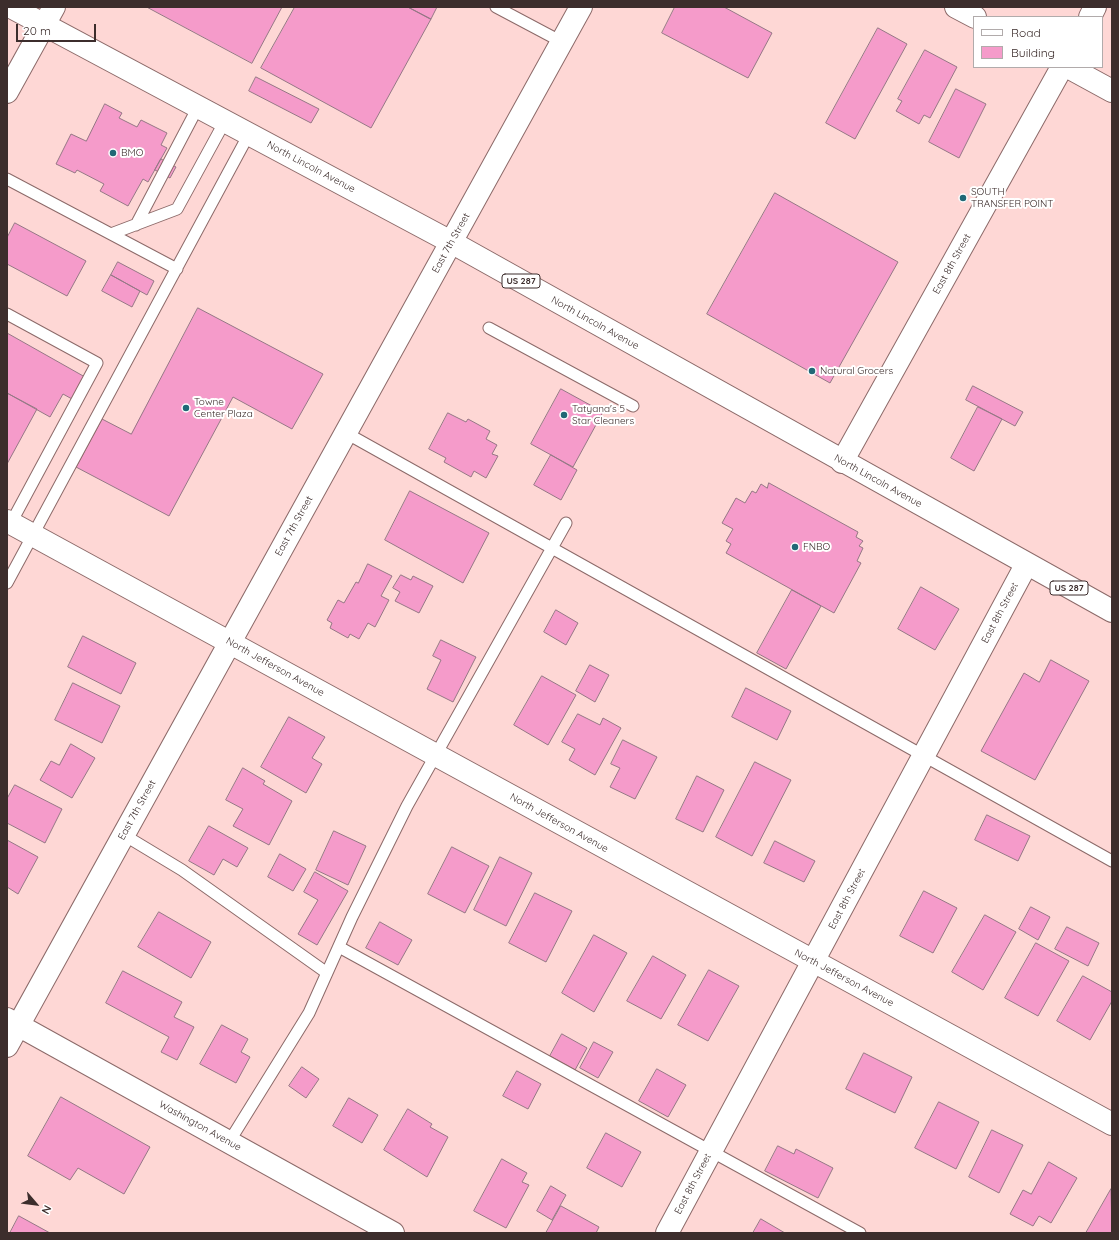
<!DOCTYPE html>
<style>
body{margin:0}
#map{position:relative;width:1119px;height:1240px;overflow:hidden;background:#fed7d5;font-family:Quicksand,sans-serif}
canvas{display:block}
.frame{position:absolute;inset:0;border:8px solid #3c2d2c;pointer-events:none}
.legend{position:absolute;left:973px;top:16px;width:130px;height:52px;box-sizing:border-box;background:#fff;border:1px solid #b1abab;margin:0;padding:5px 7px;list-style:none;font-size:12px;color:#3c2d2c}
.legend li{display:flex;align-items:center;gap:8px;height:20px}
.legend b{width:20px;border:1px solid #b1abab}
.north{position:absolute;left:16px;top:1184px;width:40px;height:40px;-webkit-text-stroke:3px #fff;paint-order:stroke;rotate:118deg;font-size:11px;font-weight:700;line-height:16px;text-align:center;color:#3c2d2c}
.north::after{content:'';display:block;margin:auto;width:14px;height:18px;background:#3c2d2c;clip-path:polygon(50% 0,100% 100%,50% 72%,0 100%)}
.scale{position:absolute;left:16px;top:24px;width:80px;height:18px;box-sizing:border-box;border:2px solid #3c2d2c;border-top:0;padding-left:5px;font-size:12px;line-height:14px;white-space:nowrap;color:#3c2d2c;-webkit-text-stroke:3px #fff;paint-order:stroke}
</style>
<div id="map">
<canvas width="1119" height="1240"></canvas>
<div class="frame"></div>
<ul class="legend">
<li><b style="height:5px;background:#fff"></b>Road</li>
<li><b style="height:11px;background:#f59bca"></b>Building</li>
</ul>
<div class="north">N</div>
<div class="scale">20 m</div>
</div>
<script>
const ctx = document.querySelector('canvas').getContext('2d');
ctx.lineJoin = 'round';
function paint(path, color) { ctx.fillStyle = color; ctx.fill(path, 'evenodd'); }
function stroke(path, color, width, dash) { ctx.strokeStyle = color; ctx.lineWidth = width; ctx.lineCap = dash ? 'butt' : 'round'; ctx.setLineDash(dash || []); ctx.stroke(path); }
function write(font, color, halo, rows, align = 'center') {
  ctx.font = font + ' Quicksand,sans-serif'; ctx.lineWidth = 4; ctx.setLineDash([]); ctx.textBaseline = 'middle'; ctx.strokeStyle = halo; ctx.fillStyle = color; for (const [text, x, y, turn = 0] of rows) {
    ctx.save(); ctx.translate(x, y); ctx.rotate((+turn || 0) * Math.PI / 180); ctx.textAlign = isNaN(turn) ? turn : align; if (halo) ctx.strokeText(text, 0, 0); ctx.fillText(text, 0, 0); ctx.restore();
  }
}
const building = new Path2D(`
 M147 7H282L252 63Z
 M295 7H408L431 19 371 128 261 68Z
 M408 7H437L431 19Z
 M675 7H724L772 33 748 78 662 33Z
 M878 28 907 44 855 139 826 123Z
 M925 50 957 67 930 118 924 115 919 124 896 111 902 101 898 99Z
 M256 77 319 109 311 123 249 91Z
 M956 89 986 104 959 158 929 142Z
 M105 104 122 113 119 118 137 127 141 120 167 133 161 145 167 148 148 182 143 179 128 206 100 191 104 184 77 170 75 173 56 164 71 134 86 141Z
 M161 159 176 167 170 178 155 170Z
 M775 193 898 262 830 383 707 314Z
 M15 223 86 261 67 296 7 264V238Z
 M118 262 154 281 147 295 111 275Z
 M111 275 140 291 132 307 102 291Z
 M198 308 323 374 292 429 233 397 169 516 76 467 102 419 131 434Z
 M7 333 85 377 72 399 63 394 50 417 7 393Z
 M973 386 1023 412 1015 426 966 400Z
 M561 389 603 412 573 467 531 444Z
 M7 393 37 409 7 464Z
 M978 407 1002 419 974 471 951 458Z
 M448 413 466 422 468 419 490 431 486 439 497 445 492 454 498 456 486 478 474 471 471 477 444 462 446 458 429 449Z
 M551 455 577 470 561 500 534 485Z
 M769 483 858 532 856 537 863 541 859 546 863 548 857 561 861 563 834 613 726 553 731 544 726 541 733 529 722 523 736 498 745 503 752 491 756 493 761 484 767 488Z
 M410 491 489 533 463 583 385 540Z
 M368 564 392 576 381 596 389 600 375 627 368 623 359 639 350 634 348 638 330 628 332 623 327 620 338 600 344 603 356 582 358 583Z
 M401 575 411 580 413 576 433 586 419 613 395 601 400 592 393 588Z
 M921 587 959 609 935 650 898 629Z
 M792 590 821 606 786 669 757 653Z
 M556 610 578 623 566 645 544 632Z
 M83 636 136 663 121 694 68 667Z
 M441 640 476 657 453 702 427 689 441 660 433 656Z
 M1051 660 1089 681 1035 780 981 751 1024 673 1039 682Z
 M590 665 609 675 595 702 576 691Z
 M542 676 576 695 548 745 514 725Z
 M73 683 120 706 102 743 55 720Z
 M746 688 791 711 777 740 732 717Z
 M578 714 600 725 603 718 621 728 595 775 569 760 575 749 562 742Z
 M289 717 325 737 312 758 322 764 306 793 261 767Z
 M623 740 657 757 635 799 610 787 620 768 611 764Z
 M71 744 95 758 72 798 40 780 51 761 59 765Z
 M755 762 791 780 752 856 716 837Z
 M243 768 265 781 263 784 292 801 269 845 233 826 243 809 226 800Z
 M697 776 724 790 703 832 676 819Z
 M15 785 62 809 45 843 7 823V799Z
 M987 815 1030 836 1018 861 975 840Z
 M209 826 248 848 237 867 223 859 214 875 189 861Z
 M334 831 366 846 348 885 316 870Z
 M7 840 38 857 18 894 7 887Z
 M775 841 815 861 804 882 764 863Z
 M452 847 489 866 465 913 428 894Z
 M280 854 306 869 293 891 268 877Z
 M500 857 532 873 506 926 474 910Z
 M315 872 348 891 317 945 298 934 318 900 304 892Z
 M924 891 957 908 933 953 900 936Z
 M535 893 572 911 546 962 509 943Z
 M1031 907 1050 917 1038 940 1019 929Z
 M159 912 211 942 191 978 138 947Z
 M985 915 1016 932 983 990 952 972Z
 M380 922 412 940 398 965 366 948Z
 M1067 927 1099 943 1088 966 1055 949Z
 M594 935 627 953 594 1012 562 993Z
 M1036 943 1069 961 1038 1016 1005 998Z
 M653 956 686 975 661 1019 627 1001Z
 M709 970 739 986 708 1041 678 1025Z
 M123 971 182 1002 174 1017 194 1027 177 1060 161 1052 169 1037 106 1003Z
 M1083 976 1112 992V1001L1090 1040 1057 1021Z
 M222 1025 248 1039 241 1052 250 1057 236 1083 200 1064Z
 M562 1034 587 1048 575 1070 550 1056Z
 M594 1042 613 1052 598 1078 580 1068Z
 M864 1053 912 1077 895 1113 846 1089Z
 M302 1067 319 1079 306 1098 289 1086Z
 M657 1069 686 1085 668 1117 639 1101Z
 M517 1071 541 1084 528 1109 503 1096Z
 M61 1097 150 1147 124 1194 78 1168 70 1180 28 1156Z
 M349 1098 378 1115 362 1143 333 1126Z
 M939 1102 979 1122 956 1169 915 1148Z
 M408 1109 432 1124 430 1127 448 1137 427 1177 384 1150Z
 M992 1130 1023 1145 999 1193 969 1177Z
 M606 1133 641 1152 622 1187 587 1168Z
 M778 1146 794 1154 796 1149 833 1168 818 1198 765 1171Z
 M502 1159 527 1173 522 1182 529 1185 506 1228 474 1211Z
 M1049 1162 1077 1178 1051 1223 1039 1216 1033 1226 1010 1214 1023 1190 1031 1194Z
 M551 1186 566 1195 552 1220 537 1211Z
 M1111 1189 1112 1233H1086Z
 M561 1206 599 1227 596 1233H546Z
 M19 1216 50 1233H10Z
 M761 1219 785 1233H753Z`);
const lane = new Path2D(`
 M496 7 562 42
 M7 179 177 269
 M136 225 198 107
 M111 234 177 209 225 121
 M7 314 97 363 11 523
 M489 328 633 406
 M346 433 1112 861
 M7 583 249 134
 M124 835 182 870 327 973
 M339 947 860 1233
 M229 1142 309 1013 352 917 407 806 566 523`);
const street = new Path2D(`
 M1090 17 1095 7
 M7 92 54 7
 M842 462 1062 67
 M7 521 1112 1124
 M7 1019 393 1233
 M7 1046 581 7
 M667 1233 1026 565`);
const highway = new Path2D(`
 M11 7 451 242 1112 611
 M956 7 975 17
 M1068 67 1112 91`);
const markers = [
 [113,153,4,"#216876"],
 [963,198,4,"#216876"],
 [812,371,4,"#216876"],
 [186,408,4,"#216876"],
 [564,415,4,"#216876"],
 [795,547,4,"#216876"]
];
const shields = [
 [521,281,38],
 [1069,588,38]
];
const shieldNames = [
 ["US 287",521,281],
 ["US 287",1069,588]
];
const poiNames = [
 ["BMO",121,153],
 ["SOUTH",971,192],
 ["TRANSFER POINT",971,204],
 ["Natural Grocers",820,371],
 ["Towne",194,402],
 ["Center Plaza",194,414],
 ["Tatyana's 5",572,409],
 ["Star Cleaners",572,421],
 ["FNBO",803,547]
];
const streetNames = [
 ["North Lincoln Avenue",311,167,28],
 ["East 7th Street",451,243,-61],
 ["East 8th Street",952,264,-61],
 ["North Lincoln Avenue",595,323,29],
 ["North Lincoln Avenue",878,481,29],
 ["East 7th Street",294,526,-61],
 ["East 8th Street",1000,613,-62],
 ["North Jefferson Avenue",275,667,29],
 ["East 7th Street",137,810,-61],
 ["North Jefferson Avenue",559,823,29],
 ["East 8th Street",847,899,-62],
 ["North Jefferson Avenue",844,978,28],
 ["Washington Avenue",200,1126,29],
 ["East 8th Street",693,1184,-62]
];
paint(building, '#f59bca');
stroke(building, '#957785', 1);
stroke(lane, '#8c6a69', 13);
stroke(street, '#8c6a69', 24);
stroke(highway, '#8c6a69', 24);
stroke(lane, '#fff', 11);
stroke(street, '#fff', 22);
stroke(highway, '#fff', 22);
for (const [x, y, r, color] of markers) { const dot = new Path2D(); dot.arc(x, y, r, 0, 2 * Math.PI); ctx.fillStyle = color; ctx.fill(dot); stroke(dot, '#fff', 1.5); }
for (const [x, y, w] of shields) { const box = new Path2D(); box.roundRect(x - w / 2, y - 7, w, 14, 3); ctx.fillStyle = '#fff'; ctx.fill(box); stroke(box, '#3c2d2c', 1); }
write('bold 9px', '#3c2d2c', null, shieldNames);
write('10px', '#3c2d2c', '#fff', poiNames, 'left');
write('10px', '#3c2d2c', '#fff', streetNames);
</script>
